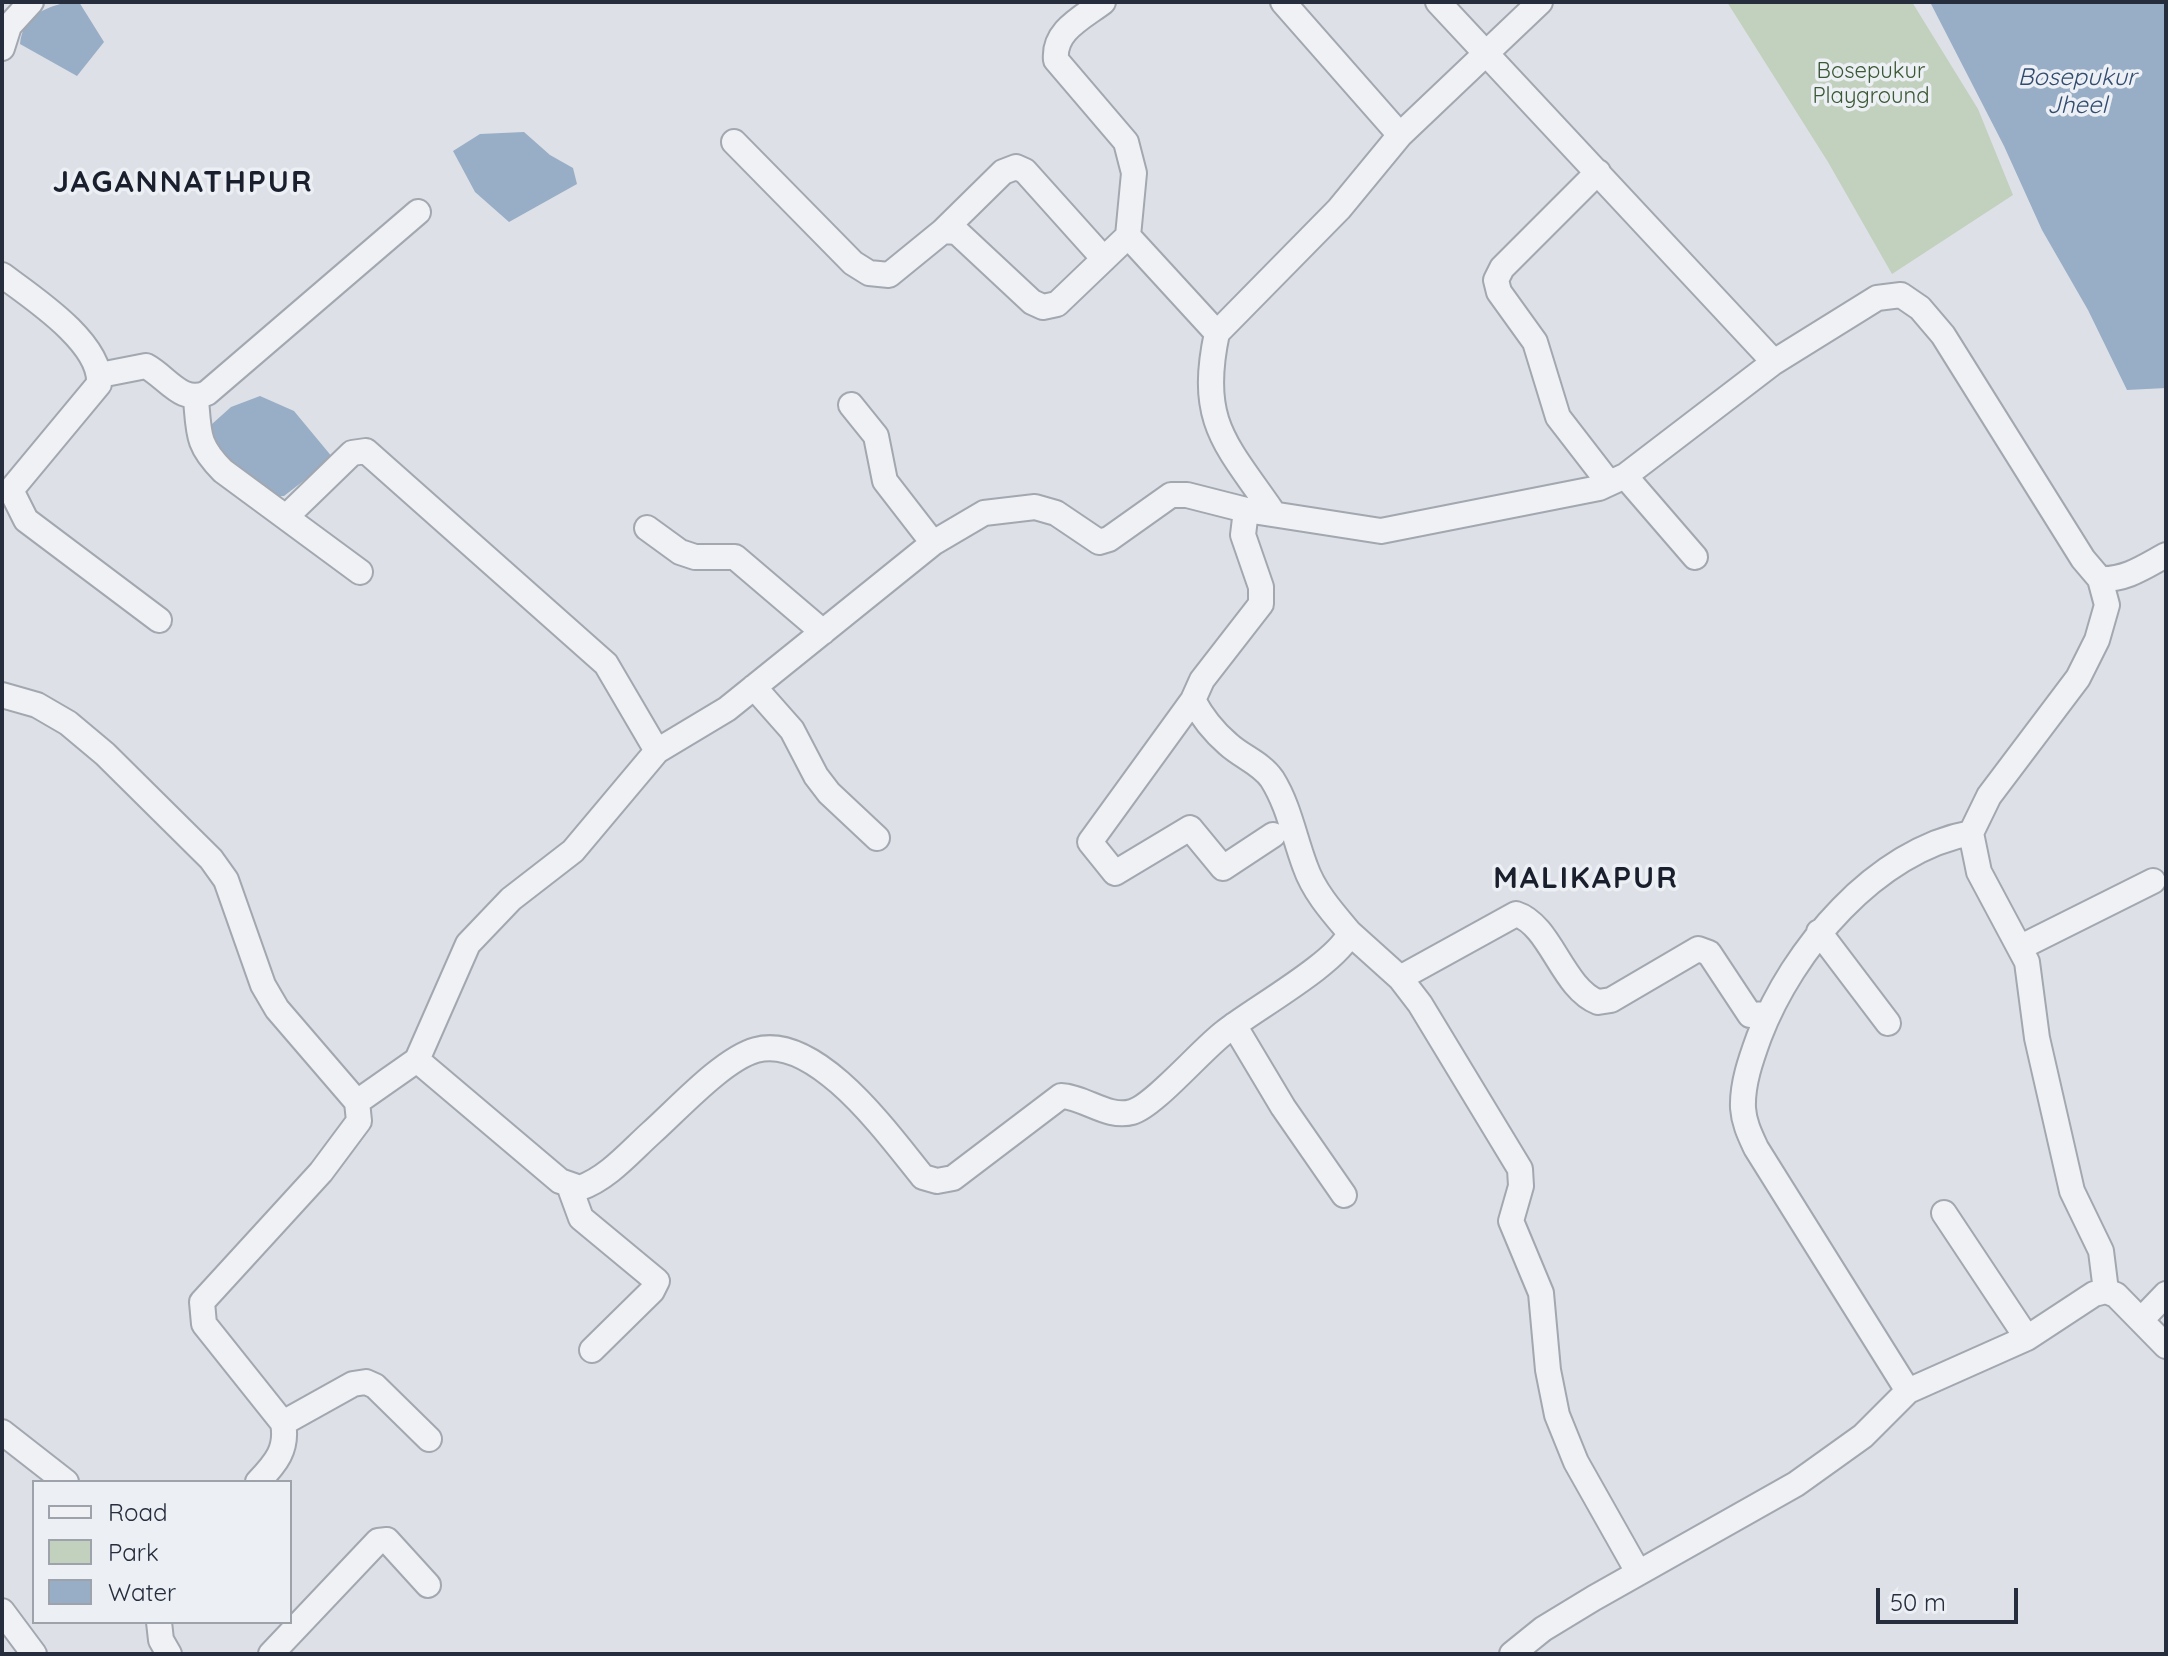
<!DOCTYPE html>
<style>
body{margin:0}
#map{position:relative;width:2168px;height:1656px;overflow:hidden;background:#dde0e6;font-family:Quicksand,sans-serif}
canvas{display:block}
.frame{position:absolute;inset:0;border:4px solid #262e3d;pointer-events:none}
.legend{position:absolute;left:32px;top:1480px;width:260px;height:144px;box-sizing:border-box;background:#eceff4;border:2px solid #9da2ab;margin:0;padding:10px 14px;list-style:none;font-size:24px;color:#262e3d}
.legend li{display:flex;align-items:center;gap:16px;height:40px}
.legend b{width:40px;border:2px solid #9da2ab}
.scale{position:absolute;left:1876px;top:1588px;width:142px;height:36px;box-sizing:border-box;border:4px solid #262e3d;border-top:0;padding-left:10px;font-size:24px;line-height:28px;white-space:nowrap;color:#262e3d;-webkit-text-stroke:6px #eceff4;paint-order:stroke}
</style>
<div id="map">
<canvas width="2168" height="1656"></canvas>
<div class="frame"></div>
<ul class="legend">
<li><b style="height:10px;background:#eff1f5"></b>Road</li>
<li><b style="height:22px;background:#c2d0be"></b>Park</li>
<li><b style="height:22px;background:#98adc6"></b>Water</li>
</ul>
<div class="scale">50 m</div>
</div>
<script>
const ctx = document.querySelector('canvas').getContext('2d');
ctx.lineJoin = 'round';
function paint(path, color) { ctx.fillStyle = color; ctx.fill(path, 'evenodd'); }
function stroke(path, color, width, dash) { ctx.strokeStyle = color; ctx.lineWidth = width; ctx.lineCap = dash ? 'butt' : 'round'; ctx.setLineDash(dash || []); ctx.stroke(path); }
function write(font, color, halo, rows, align = 'center') {
  ctx.font = font + ' Quicksand,sans-serif'; ctx.lineWidth = 7; ctx.setLineDash([]); ctx.textBaseline = 'middle'; ctx.strokeStyle = halo; ctx.fillStyle = color; for (const [text, x, y, turn = 0] of rows) {
    ctx.save(); ctx.translate(x, y); ctx.rotate((+turn || 0) * Math.PI / 180); ctx.textAlign = isNaN(turn) ? turn : align; if (halo) ctx.strokeText(text, 0, 0); ctx.fillText(text, 0, 0); ctx.restore();
  }
}
const green = new Path2D(`
 M1727 2H1912L1978 109 2013 195 1892 274 1828 162Z`);
const water = new Path2D(`
 M67 2H79L104 42 77 76 20 44C23 16 42 9 67 2Z
 M1930 2H2166V388L2127 390 2088 310 2042 230 2004 146Z
 M524 132 550 155 573 168 577 184 509 222 475 192 453 151 480 134Z
 M260 396 294 411 333 458 284 496 262 497 210 449 212 424 231 407Z`);
const minor = new Path2D(`
 M1283 2 1400 135
 M1438 2 1774 362 1877 298 1901 295 1920 308 1943 335 2083 559 2100 579 2107 605 2097 640 2078 678 1989 796 1971 833 1979 872 2027 962 2037 1038 2072 1191 2101 1251 2106 1291
 M2 48 9 26 31 2
 M734 142 853 263 869 273 889 275 943 231 957 232 1032 302 1043 307 1057 304 1128 236 1134 173 1126 142 1056 60C1053 31 1082 18 1103 2
 M1598 172 1502 268 1496 280 1499 292 1535 342 1558 417 1609 483
 M943 231 1003 172 1016 167 1025 171 1104 259
 M1128 236 1217 333
 M2 275C33 298 102 343 99 384L11 490 26 520 159 620
 M100 375 146 366C167 377 182 405 207 393L418 212
 M196 399C199 434 197 445 223 471L360 572
 M851 405 876 436 885 481 933 543
 M1625 476 1695 557
 M1272 511C1225 443 1198 421 1217 333L1339 209 1400 135 1540 2
 M287 516 352 453 366 451 606 664 657 751
 M647 528 680 552 695 557H735L823 632
 M2100 579C2126 580 2144 567 2166 555
 M754 687 792 730 816 776 829 793 877 838
 M2 695 37 705 68 723 105 754 211 859 226 880 263 985 277 1009 357 1102 359 1121 321 1172 202 1302 204 1324 283 1423C288 1449 276 1463 258 1482
 M1193 700 1090 842 1115 873 1190 828 1223 868 1273 835
 M1819 932 1888 1023
 M1350 933 1400 978 1420 1004 1520 1169 1521 1186 1511 1221 1541 1293 1548 1370 1557 1415 1576 1462 1638 1572
 M2021 947 2153 881
 M1400 978 1516 914C1551 925 1562 988 1598 1002L1611 1000 1698 949 1709 953 1750 1015 1768 1014
 M1234 1025 1283 1107 1344 1195
 M417 1060 468 944 511 899 573 851 657 751 727 709 933 543 984 513 1035 507 1056 513 1099 542 1109 539 1171 495H1187L1246 510
 M357 1102 417 1060 560 1181 580 1188C608 1178 629 1153 651 1133 677 1110 723 1059 756 1050 817 1033 890 1137 923 1177L937 1181 953 1178 1061 1096C1085 1097 1108 1119 1132 1112 1154 1106 1202 1049 1225 1032 1254 1009 1337 963 1350 933 1333 913 1314 892 1305 866 1294 837 1289 806 1272 779 1261 763 1242 757 1228 744 1214 732 1202 717 1193 700L1202 680 1261 604V587L1243 535 1246 510 1381 531 1599 488 1625 476 1774 362
 M570 1188 581 1218 657 1281 652 1291 592 1350
 M1944 1213 2027 1338
 M2141 1320 2166 1294
 M1908 1391 1756 1148C1750 1135 1744 1123 1743 1108 1742 1084 1751 1059 1759 1037 1792 950 1876 850 1971 833
 M283 1423 353 1384 366 1382 375 1386 429 1439
 M2 1432 66 1482
 M2 1611 34 1654
 M159 1622 161 1640 169 1654
 M271 1654 378 1541 387 1540 428 1585
 M1512 1654 1543 1629 1594 1598 1796 1484 1863 1436 1908 1391 2027 1338 2094 1294 2106 1291 2116 1295 2166 1346`);
const parkNames = [
 ["Bosepukur",1871,71],
 ["Playground",1871,96]
];
const waterNames = [
 ["Bosepukur",2077,78],
 ["Jheel",2077,106]
];
const districtNames = [
 ["JAGANNATHPUR",183,183],
 ["MALIKAPUR",1586,879]
];
paint(green, '#c2d0be');
paint(water, '#98adc6');
stroke(minor, '#a2a7b0', 28);
stroke(minor, '#eff1f5', 24);
write('22px', '#3a5834', '#eceff4', parkNames);
write('italic 24px', '#314c70', '#eceff4', waterNames);
ctx.letterSpacing = '2px';
write('bold 30px', '#191f2d', '#eceff4', districtNames);
ctx.letterSpacing = '0px';
</script>
